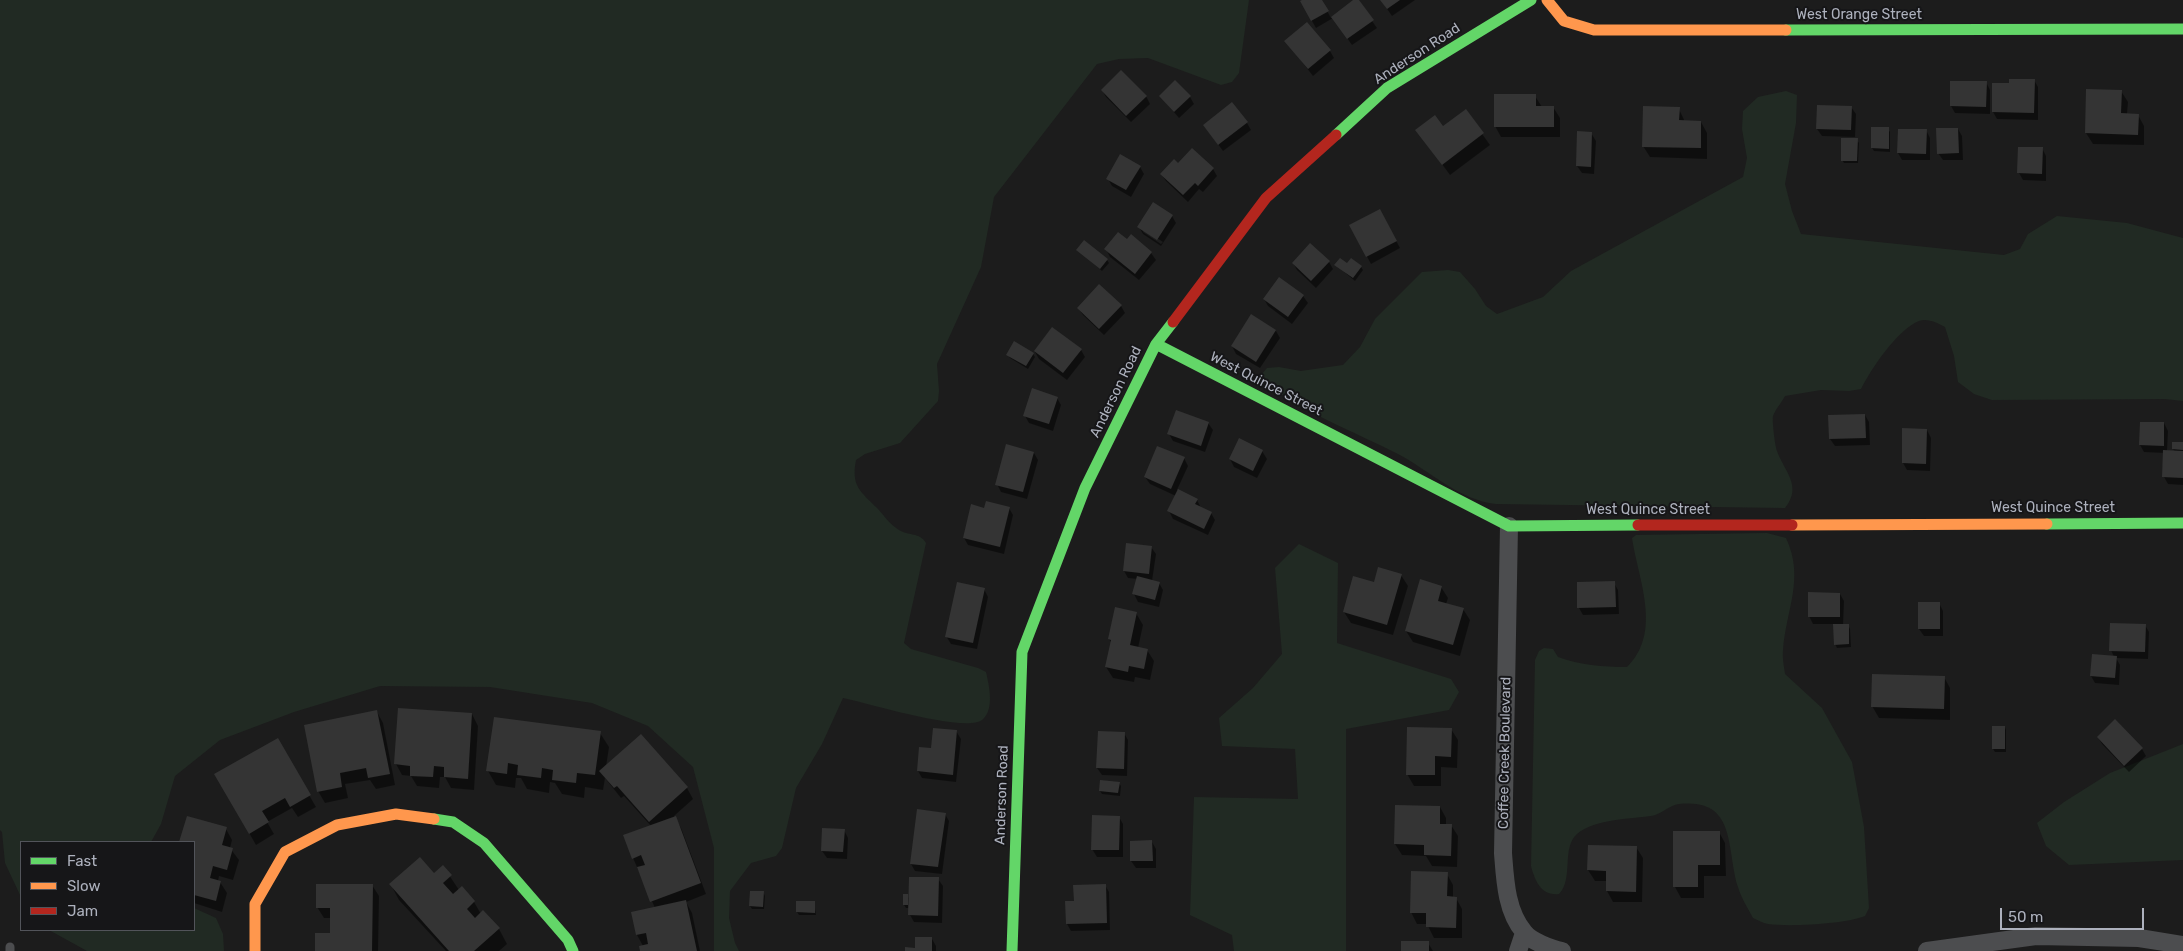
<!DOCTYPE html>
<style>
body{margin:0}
#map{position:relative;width:2183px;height:951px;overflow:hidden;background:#1c1c1c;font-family:Rubik,sans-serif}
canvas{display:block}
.legend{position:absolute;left:20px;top:841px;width:175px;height:90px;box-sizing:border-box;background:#161618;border:1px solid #52545a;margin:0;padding:6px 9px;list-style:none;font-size:15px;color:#adb1bd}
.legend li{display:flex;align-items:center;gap:10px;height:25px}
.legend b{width:25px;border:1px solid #52545a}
.scale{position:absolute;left:2000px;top:908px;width:144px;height:22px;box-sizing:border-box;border:2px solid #adb1bd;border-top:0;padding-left:6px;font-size:15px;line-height:18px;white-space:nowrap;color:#adb1bd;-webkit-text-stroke:4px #161618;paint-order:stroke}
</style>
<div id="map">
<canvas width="2183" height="951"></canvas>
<ul class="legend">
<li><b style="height:6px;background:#63d668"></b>Fast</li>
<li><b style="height:6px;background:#ff974d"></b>Slow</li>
<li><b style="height:6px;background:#b3261e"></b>Jam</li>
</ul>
<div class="scale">50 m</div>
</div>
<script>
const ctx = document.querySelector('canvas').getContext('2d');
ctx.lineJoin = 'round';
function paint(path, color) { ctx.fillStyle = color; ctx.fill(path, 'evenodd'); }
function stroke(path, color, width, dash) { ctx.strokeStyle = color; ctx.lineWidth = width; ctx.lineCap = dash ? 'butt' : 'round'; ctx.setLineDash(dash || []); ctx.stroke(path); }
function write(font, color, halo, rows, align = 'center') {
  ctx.font = font + ' Rubik,sans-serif'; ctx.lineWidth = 4; ctx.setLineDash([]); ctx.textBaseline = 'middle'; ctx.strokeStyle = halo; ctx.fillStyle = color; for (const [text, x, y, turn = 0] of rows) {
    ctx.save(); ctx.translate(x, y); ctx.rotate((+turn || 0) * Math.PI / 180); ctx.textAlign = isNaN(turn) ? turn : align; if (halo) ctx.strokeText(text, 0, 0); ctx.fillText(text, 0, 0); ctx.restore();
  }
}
const green = new Path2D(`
 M0 0H1249L1239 73 1232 82 1221 85 1148 58 1119 59 1097 64 994 197 981 267 937 364 939 391 938 401 900 443 865 454 856 460C851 486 860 491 877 508 884 515 889 524 899 530 908 536 920 532 926 543L904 643 911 649 978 668 986 672C989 685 995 710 982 720 964 733 868 703 843 698L822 744 796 788 782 848 776 856 751 863 730 891 729 918 735 943 739 951H714V848L693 767 648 726 592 703 490 687 380 686 294 712 220 740 175 776 161 824 151 842H21V897L5 863 2 832 0 830Z
 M1786 91 1797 95 1796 123 1785 184 1792 211 1801 234 2004 255 2020 249 2028 234 2057 216 2127 223 2183 238V401L2165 399 1992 400 1974 394 1958 382 1954 356 1945 327C1937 323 1928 318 1919 321 1898 329 1871 369 1861 389L1849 391 1821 390 1785 396C1782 402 1775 410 1773 416 1772 421 1775 446 1777 451 1784 471 1803 486 1785 508L1496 504C1459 500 1430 471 1398 454 1353 431 1304 413 1264 382L1262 374 1267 368 1279 367 1301 371 1343 365 1360 347 1375 319 1422 272 1448 270 1460 272 1475 289 1486 306 1497 314 1543 297 1571 271 1743 177 1747 158 1742 129 1743 111 1758 97Z
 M1767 533 1786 538C1805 578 1786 610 1783 650 1782 658 1784 666 1785 674L1822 708 1852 762 1864 827 1869 908 1865 916C1846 924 1789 927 1768 924 1763 923 1758 920 1753 918 1748 908 1741 898 1738 887 1726 848 1737 798 1679 804 1669 805 1661 815 1651 816 1629 819 1595 819 1577 834 1561 848 1574 879 1559 894 1541 896 1535 881 1531 866L1535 660 1539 651 1544 648 1553 649 1558 657C1580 665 1603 667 1627 667 1663 632 1638 579 1632 538L1636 535Z
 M1299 544 1338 563 1337 643 1451 679 1459 692 1449 710 1346 729V951H1234L1232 935 1190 915 1194 797 1298 799 1295 749 1222 746 1219 718 1253 688 1282 654 1275 568Z
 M2183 744V860L2069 865 2046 846 2037 823 2064 802 2110 773Z
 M194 908 216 918 223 934 224 951H87L49 930H194Z`);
const shadow = new Path2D(`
 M1305 0H1321L1331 18 1357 0 1377 28 1352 45 1333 18 1316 28 1301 2Z
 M1381 0H1415L1392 16Z
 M1286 41 1330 51 1334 58 1313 76Z
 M2034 80 2038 87V120L1997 119 1993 112 2010 84Z
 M1951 82H1986L1990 90V114L1955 113 1951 106Z
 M1102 90 1146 96 1150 104 1131 122 1106 97Z
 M2121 91 2128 102 2127 114 2138 115 2144 126V145L2093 144 2086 133Z
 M1160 96 1190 97 1194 104 1179 118Z
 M1535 96 1542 107H1553L1560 118V137H1501L1495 126Z
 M1851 107 1856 114 1855 137 1822 136 1817 129Z
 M1679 109 1685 122H1701L1707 133V159L1650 157 1643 146Z
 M1465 110 1490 145 1450 175 1417 130 1443 127Z
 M1247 123 1251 130 1223 151 1209 132Z
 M1872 128 1888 129 1890 132V152L1874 151 1872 148Z
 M1958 129 1962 136 1963 160H1943L1938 153Z
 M1926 130 1930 138V160H1902L1898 153Z
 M1591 133 1596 141 1594 174 1582 173 1577 166Z
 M1857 140 1859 143 1858 163H1844L1842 160Z
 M2019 148H2042L2046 156V181L2023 180 2019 173Z
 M1178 165 1213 169 1217 176 1203 192 1199 189 1188 202 1166 181 1161 174Z
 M1140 167 1144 174 1131 197 1112 186 1108 179Z
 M1380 210 1400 248 1371 264 1350 225Z
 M1172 216 1176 223 1161 246 1143 234 1139 227ZM1143 229 1163 242 1161 244 1143 232Z
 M1127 240 1151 253 1156 260 1139 280 1110 257 1106 249Z
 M1078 250 1107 260 1109 263 1102 271Z
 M1329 262 1333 269 1316 288 1297 270 1293 263Z
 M1347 264 1361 267 1363 270 1355 281 1336 265Z
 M1280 279 1303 296 1308 303 1292 324 1268 306 1264 299Z
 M1121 306 1125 313 1104 335 1083 315 1078 308Z
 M1276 331 1280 338 1260 368 1236 354 1232 346Z
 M1081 350 1085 357 1067 380 1039 359 1035 352Z
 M1033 354 1035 357 1028 369 1010 358 1008 355Z
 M1057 398 1061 405 1053 431 1029 423 1025 416Z
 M1865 415 1869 422 1870 445 1835 446 1830 439V416Z
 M1208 423 1213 430 1205 452 1173 441 1169 434Z
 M2164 423 2168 431 2167 451 2175 452 2173 449 2183 443V485L2168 484 2164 477 2165 453 2144 452 2140 445Z
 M1927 430 1931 438 1930 471 1907 470 1903 463Z
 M1262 451 1267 459 1257 478 1234 467 1230 459Z
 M1034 453 1038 460 1027 499 1001 492 997 484Z
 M1184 458 1188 466 1177 490 1197 500 1201 508 1211 513 1215 520 1208 535 1173 519 1169 511 1176 496 1150 484 1145 477Z
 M1009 508 1013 515 1004 554 968 545 964 538 985 509Z
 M1151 547 1156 554 1152 581 1159 583 1163 590 1159 607 1138 602 1134 594 1138 579 1128 578 1124 571Z
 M1401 575 1408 586 1393 635 1351 623 1344 612 1375 584Z
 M1614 583 1618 590 1619 614 1583 615 1579 608Z
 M1441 587 1448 598 1446 604 1463 609 1470 620 1460 656 1413 642 1406 631Z
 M984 589 988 597 977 649 951 644 946 636Z
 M1840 594 1844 601 1843 626 1848 625 1850 629 1851 647 1837 648 1835 644V624H1813L1809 616Z
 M1939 603 1943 611V636H1924L1919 629Z
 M1136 613 1143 625 1138 648 1147 650 1154 661 1150 680 1135 677 1134 682 1113 678 1106 667 1112 644 1109 639Z
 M2145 625 2149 632 2148 659 2116 658 2120 665 2119 685 2095 683 2091 676 2114 657 2111 650Z
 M1944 677 1950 688V720L1879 718 1872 706Z
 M377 712 383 723 395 785 376 789 370 780 345 784 348 798 325 803 318 791Z
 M472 714 478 726 474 790 451 788 445 777H440L439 788 417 786 411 776 402 775 396 764Z
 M495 718 600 733 609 747 606 767 687 788 693 799 674 816 681 828 706 894 686 902 692 913 700 951H641L643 946 637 935 632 913 655 908 633 858 651 826 624 796 621 798 605 778 603 790 585 787 584 798 562 794 555 783 550 782 549 793 527 789 521 778H516L515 788 496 785 488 771Z
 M2115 721 2142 749 2146 756 2129 772 2102 744 2098 737Z
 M2005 727 2006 730V752H1995L1993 749Z
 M1451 729 1458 740 1457 768 1441 767V786H1414L1407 774Z
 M956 731 961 739 956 782 922 778 918 771 920 748 932 749Z
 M1124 733 1128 740 1127 776 1102 775 1097 768Z
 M277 740 316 807 298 817 292 808 267 822 274 834 256 845 216 775Z
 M1119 783 1121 786 1120 796 1102 794 1100 791Z
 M1396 806 1440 807 1446 818V825H1451L1458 836 1457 867 1432 866 1426 856 1402 855 1395 844Z
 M945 814 949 821 942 874 915 871 911 864Z
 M1119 817 1123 824V857H1097L1092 849Z
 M188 818 226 829 232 840 230 848 239 860 233 880 219 876 218 881 220 882 227 893 222 912 194 903V842H180Z
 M844 830 848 838 847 859 827 858 822 851Z
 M1719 832 1725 843 1726 876H1704V898H1681L1675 887Z
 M1131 842H1152L1156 849V868H1136L1131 861Z
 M1636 847 1643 858 1642 902H1613L1607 891V881H1595L1588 870Z
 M443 866 459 890 462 888 474 902 481 914 499 929 507 944 499 951H446L399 900 391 885 434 875Z
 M1447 874 1453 885V898H1456L1462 909V938H1434L1427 924H1417L1411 912Z
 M938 879 943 886 942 923 914 922 910 915V908H906L904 905 907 895 910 900Z
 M372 885 379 896 378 951H316L331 935V918H324L317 907Z
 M1105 885 1109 892 1110 930 1071 931 1067 924 1075 902Z
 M763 892 765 896 764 909H752L750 906Z
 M814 902 816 915H799L797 912Z
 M932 939 936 946V951H906L916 949Z
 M1428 943 1433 951H1402Z`);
const building = new Path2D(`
 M1302 0H1322L1329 11 1311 21 1300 1Z
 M1353 0H1359L1374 20 1347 39 1331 17Z
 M1380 0H1400L1387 9Z
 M1307 22 1331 50 1308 69 1284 41Z
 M1121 70 1147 96 1126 116 1101 90Z
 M2009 79H2035L2034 113 1992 112V83H2009Z
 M1175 80 1191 96 1174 112 1159 96Z
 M1950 81H1987L1986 107 1950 106Z
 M2086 89 2122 90 2121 113 2139 114 2138 135 2085 133Z
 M1494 94H1536V106H1554V127H1494Z
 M1232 102 1248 122 1218 145 1203 125Z
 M1817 105 1852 106 1851 130 1816 129Z
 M1643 106 1680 107 1679 120 1701 121V148L1642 147Z
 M1466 109 1484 133 1442 165 1415 130 1435 115 1443 126Z
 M1871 127H1889V149L1871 148Z
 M1936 128H1958L1959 153 1937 154Z
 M1898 129H1927L1926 154 1897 153Z
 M1577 131 1592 132 1591 167 1576 166Z
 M1841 138H1858L1857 161H1841Z
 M2018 147H2043L2042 174 2017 173Z
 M1192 148 1214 168 1198 186 1195 183 1183 195 1160 174 1174 159 1178 163Z
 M1120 154 1141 166 1126 190 1106 179Z
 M1153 202 1173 215 1157 240 1137 227Z
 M1380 209 1397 241 1366 257 1349 225Z
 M1118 232 1127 239 1131 234 1152 252 1135 274 1104 249Z
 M1084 240 1108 259 1100 269 1076 250Z
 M1310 243 1330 261 1311 281 1292 263Z
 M1340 258 1347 263 1351 258 1362 266 1353 278 1334 265Z
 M1279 277 1304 295 1288 317 1263 299Z
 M1099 284 1122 305 1099 329 1077 308Z
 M1251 314 1276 330 1256 362 1231 346Z
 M1052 327 1082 349 1063 373 1034 351Z
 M1014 341 1034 353 1026 366 1006 355Z
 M1032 388 1058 397 1049 424 1023 416Z
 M1176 410 1209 422 1201 446 1167 434Z
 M1865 414 1866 438 1829 439 1828 415Z
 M2140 422H2164V446L2139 445Z
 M1902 428 1927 429 1926 464 1902 463Z
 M1239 438 1263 450 1253 471 1229 459Z
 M2172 442H2183V450L2172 449Z
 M1006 444 1034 452 1023 492 995 485Z
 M1157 446 1185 457 1171 489 1144 477Z
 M2163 450 2183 451V478L2162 477Z
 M1178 489 1198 499 1195 504 1212 512 1204 529 1167 511Z
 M986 501 1010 507 1000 547 963 538 971 504 984 508Z
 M1126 543 1152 546 1149 574 1123 571Z
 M1378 567 1402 574 1387 625 1343 612 1353 576 1374 582Z
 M1137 576 1160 582 1155 600 1132 594Z
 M1420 579 1442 586 1438 601 1464 608 1453 645 1405 631Z
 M1615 581 1616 607 1577 608V582Z
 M957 582 985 588 973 643 945 637Z
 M1808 592 1840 593V617H1808Z
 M1918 602H1940V629H1918Z
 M1115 607 1137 612 1130 645 1148 649 1144 669 1129 666 1128 672 1105 667 1111 640 1108 639Z
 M2110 623 2146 624 2145 652 2109 651Z
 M1833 624H1849V644L1834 645Z
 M2092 654 2117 656 2115 678 2090 676Z
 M1872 674 1945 676 1944 709 1871 707Z
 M398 708 472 713 468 779 444 777V767L434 766 433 777 410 776V766L394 764Z
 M377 710 390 774 368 778 366 768 340 773 342 787 317 792 304 725Z
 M494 717 601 731 595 775 577 773 576 783 552 780 553 770 542 768 541 778 517 775 518 765 508 763 507 774 486 771Z
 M2115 719 2143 748 2124 766 2097 737Z
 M1992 726H2005V749H1992Z
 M1407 727 1452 728 1451 757 1435 756V775H1406Z
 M933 728 957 730 953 775 917 771 919 747 931 748Z
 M1098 731 1125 732 1124 769 1096 768Z
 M641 734 688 787 649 822 617 786 614 788 599 771Z
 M278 738 311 795 290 807 285 798 262 811 269 822 249 834 214 774Z
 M1100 780 1120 782 1118 793 1099 791Z
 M1395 805 1440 806V824H1452L1451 856 1424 855V845L1394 844Z
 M917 809 946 813 938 867 910 864Z
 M1092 815 1120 816 1119 850H1091Z
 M187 816 227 827 222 845 233 848 227 870 213 866 210 878 221 881 216 901 194 895V842H179Z
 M676 816 701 883 650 902 637 867 645 865 641 855 632 859 623 835Z
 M822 828 845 829 843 852 821 851Z
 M1673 831H1720V865H1698V887H1673Z
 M1152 840 1153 861H1130V841Z
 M1588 845 1637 846 1636 892 1606 891V871L1587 870Z
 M420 857 434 873 443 865 452 875 443 883 453 894 462 886 475 901 467 909 475 918 483 910 500 928 474 951H449L389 884Z
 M1411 871 1448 872 1447 896 1457 897 1456 928 1426 927V913H1410Z
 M909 877H939L938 916 908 915Z
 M316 884H373L372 951H315V933H330V908H316Z
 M1106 884 1107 923 1066 924 1065 901H1074L1073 885Z
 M750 891H764L763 907 749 906Z
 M903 894H908V905H903Z
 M686 900 697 951H640L639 946 648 944 646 933 636 935 631 912Z
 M796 901H815V913L796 912Z
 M915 937H932V951H905V947L915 948Z
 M1401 941H1429V951H1401Z`);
const lane = new Path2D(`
 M10 947V951`);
const street = new Path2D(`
 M1509 526 1503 853C1505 879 1506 911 1524 932 1530 941 1552 949 1562 951
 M1518 951 1524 933
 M1927 951 2036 936 2139 938 2183 945`);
const fast = new Path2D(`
 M1786 30 2183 29
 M1336 135 1387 88 1531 0
 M1156 344 1509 526 1638 525
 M2047 524 2183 523
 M434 819 453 822 484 843 568 940 573 951
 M1012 951 1022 652 1085 488 1156 344 1173 322`);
const slow = new Path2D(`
 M1547 0 1564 21 1594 30H1786
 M1792 525 2047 524
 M255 951V904L285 852 337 825 396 814 434 819`);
const jam = new Path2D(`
 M1173 322 1266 198 1336 135
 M1638 525H1792`);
const streetNames = [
 ["West Orange Street",1859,15],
 ["Anderson Road",1417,54,-33],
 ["West Quince Street",1266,384,27],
 ["Anderson Road",1116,392,-64],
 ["West Quince Street",2053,508],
 ["West Quince Street",1648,510],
 ["Coffee Creek Boulevard",1505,753,-89],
 ["Anderson Road",1002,795,-88]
];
paint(green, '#212a23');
paint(shadow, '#0007');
paint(building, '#343434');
stroke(lane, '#4c4d4f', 9);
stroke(street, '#4c4d4f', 18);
stroke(fast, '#63d668', 11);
stroke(slow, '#ff974d', 11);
stroke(jam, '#b3261e', 11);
write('14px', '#adb1bd', '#161618', streetNames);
</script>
